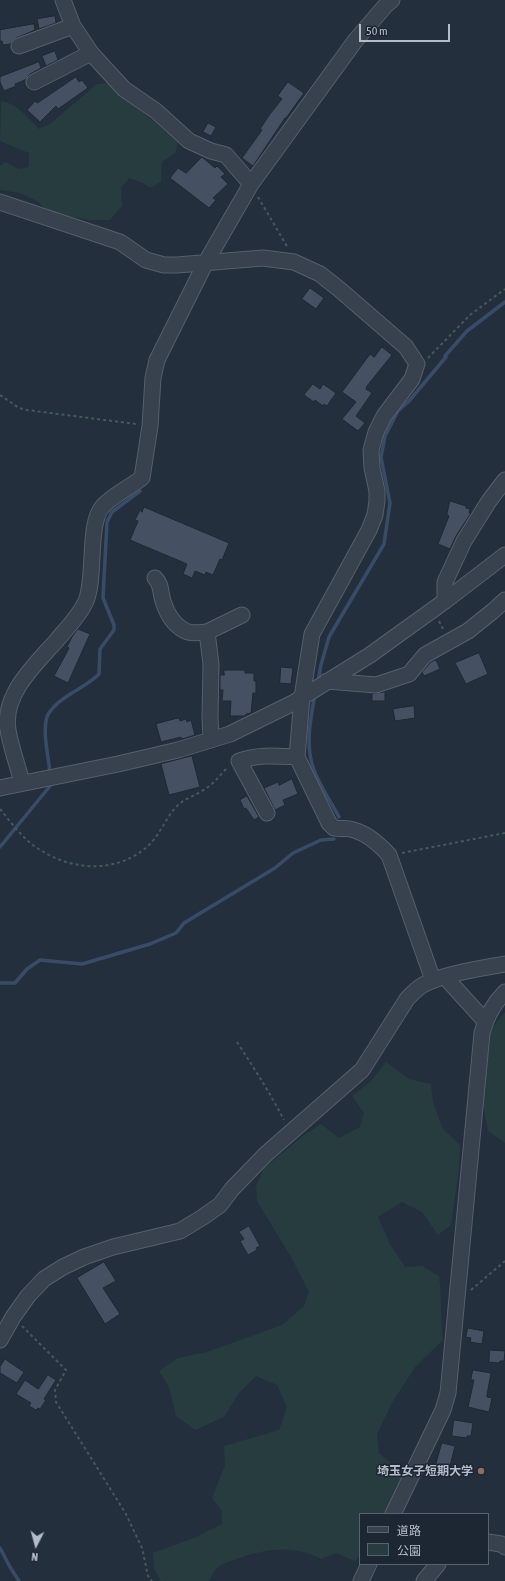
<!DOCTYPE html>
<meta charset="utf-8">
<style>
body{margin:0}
#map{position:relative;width:505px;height:1581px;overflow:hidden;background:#242f3e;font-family:"Asap Condensed","Noto Sans JP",sans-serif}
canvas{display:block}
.legend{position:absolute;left:359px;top:1513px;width:130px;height:52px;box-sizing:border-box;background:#1d2633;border:1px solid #59626f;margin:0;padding:5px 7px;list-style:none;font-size:12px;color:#b4bcc9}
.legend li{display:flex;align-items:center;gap:8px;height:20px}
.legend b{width:20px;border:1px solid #59626f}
.north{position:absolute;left:16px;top:1525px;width:40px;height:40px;-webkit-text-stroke:3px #1d2633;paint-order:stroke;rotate:186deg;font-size:11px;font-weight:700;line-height:16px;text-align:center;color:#b4bcc9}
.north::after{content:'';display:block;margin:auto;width:14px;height:18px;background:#b4bcc9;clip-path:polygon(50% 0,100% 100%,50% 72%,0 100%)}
.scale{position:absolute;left:359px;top:24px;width:91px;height:18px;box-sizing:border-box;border:2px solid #b4bcc9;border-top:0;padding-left:5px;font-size:12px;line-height:14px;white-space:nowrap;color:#b4bcc9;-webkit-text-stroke:3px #1d2633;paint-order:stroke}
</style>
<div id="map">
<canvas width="505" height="1581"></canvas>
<ul class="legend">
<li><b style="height:5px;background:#38414e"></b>道路</li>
<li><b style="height:11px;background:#263c3f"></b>公園</li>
</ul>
<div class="north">N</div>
<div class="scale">50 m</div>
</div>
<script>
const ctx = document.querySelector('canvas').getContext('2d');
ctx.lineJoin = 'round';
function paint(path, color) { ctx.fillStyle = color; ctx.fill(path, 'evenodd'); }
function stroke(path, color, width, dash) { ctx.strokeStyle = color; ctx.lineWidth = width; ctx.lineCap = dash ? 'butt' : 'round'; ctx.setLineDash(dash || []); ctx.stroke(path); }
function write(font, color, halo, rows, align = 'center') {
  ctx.font = font + ' "Asap Condensed","Noto Sans JP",sans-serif'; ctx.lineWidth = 3; ctx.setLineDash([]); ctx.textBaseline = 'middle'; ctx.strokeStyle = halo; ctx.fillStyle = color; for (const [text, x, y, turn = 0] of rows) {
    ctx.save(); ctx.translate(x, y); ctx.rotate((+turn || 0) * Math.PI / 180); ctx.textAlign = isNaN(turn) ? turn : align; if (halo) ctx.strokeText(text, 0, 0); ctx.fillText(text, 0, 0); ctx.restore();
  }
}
const green = new Path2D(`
 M108 83C130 105 156 121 178 143L175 153 162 162 161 182 150 188 143 183 129 178 121 188 122 206 110 220H89L47 212 39 202 20 193 0 190V166L6 162 18 169 29 167V153L0 141 1 101C17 103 28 118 39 129L50 124 97 84Z
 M505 1012V1143L488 1131 482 1098 483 1063 490 1030Z
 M386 1062 409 1079 431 1084 433 1103 443 1129 460 1145 459 1168 451 1225 438 1235 422 1212 402 1202 378 1217 390 1244 405 1267 422 1266 439 1276C442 1298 440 1319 443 1340L416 1366 393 1401 377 1434 379 1453 404 1474 386 1514H360V1555L355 1561 336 1553 321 1559C292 1544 263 1549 234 1560 229 1562 221 1564 217 1568 214 1571 211 1577 209 1581H161L154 1568 153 1553 194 1538 222 1524V1511L212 1498 225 1465 224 1446 279 1430 287 1407 277 1385 256 1376 239 1393 224 1417 195 1430 176 1416 169 1387 159 1371 178 1358 207 1352 282 1325 304 1306 309 1292 291 1257 257 1201 256 1186 264 1168 304 1135 321 1124 339 1138 360 1127 364 1113 352 1096 370 1082Z`);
const stream = new Path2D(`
 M318 682 321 665 329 637 384 544 390 503 381 457 385 436 398 411 409 401 446 357 445 356 467 331 505 302
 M315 694C311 717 305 744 313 767 318 783 331 802 339 817
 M50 774C49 758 42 732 47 717 49 711 57 703 63 699 75 690 88 685 99 674L100 649 114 630V625L103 598 107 522 112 512 140 491
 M0 847 50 786 51 782
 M0 983H15L27 969 40 960 82 964 150 944 176 933 184 923 275 868 293 853 321 840 334 839
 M0 1548 10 1567 19 1581`);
const building = new Path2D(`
 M55 16 56 23 39 29 37 19Z
 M34 24 35 30 16 38 10 44 3 45 2 41H0V30Z
 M55 51 58 60 46 66 42 56Z
 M39 62 41 68 30 74 25 80 15 84 16 86 4 91 0 82V77Z
 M76 77 79 82 82 80 88 88 58 109 56 106 40 122 27 110 35 101 37 103Z
 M288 82 304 93 286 118H285L253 166 242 158 262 130 260 129 270 114 282 99 278 96Z
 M208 123 216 127 211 136 203 132Z
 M202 157 215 168 217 166 225 174 221 177 228 184 213 198 216 200 209 208 170 178 178 168 186 173Z
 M310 288 324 298 316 309 302 299Z
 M382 347 392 355 367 386 366 389 372 393 356 416 365 423 358 431 342 419 356 402 342 392 370 354 374 357Z
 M313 384 320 389 323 384 336 393 327 406 324 404 323 406 315 400 314 402 304 395Z
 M450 501 466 506V508L470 509 469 513H471L456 536 450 549 438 544 449 516 447 515Z
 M144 507 229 543 222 560 220 559 213 575 206 572 205 575 195 571 192 578 183 574 187 564 130 540 138 521 135 520 140 510 142 512Z
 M78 629 90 634 68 683 54 676 69 648 67 647 72 637Z
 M479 653 488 674 466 684 455 663Z
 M436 660 440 669 424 676 422 672 431 662Z
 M281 667 293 668 291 684 280 683Z
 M224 670H245V673H254V681H256V693H253L251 713 246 714 245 716H230L231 701H222L223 690H220V675H224Z
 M385 692V701H372V694Z
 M414 706 415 718 395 721 393 709Z
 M179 718 180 721 186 719 187 722 191 720 195 735 182 739 181 737 161 742 156 724Z
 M192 756 200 787 169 795 161 764Z
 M292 779 298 794 283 800 285 805 275 810 264 788 278 782 279 785Z
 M247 796 259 817 254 820 246 808 244 809 240 800Z
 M249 1226 260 1246 256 1248 257 1250 248 1255 240 1241 244 1239 239 1232Z
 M104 1262 116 1281 103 1288 120 1314 105 1324 77 1278Z
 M468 1328 484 1331 482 1344 470 1342 471 1338 466 1337Z
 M490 1350 505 1351 504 1361H500L499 1363 489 1362Z
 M5 1359 24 1372 17 1383 0 1373V1367Z
 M473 1370 491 1373 487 1395V1397L492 1398 489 1412 468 1407 474 1380H471Z
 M48 1375 56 1380 44 1399 46 1400 40 1409 38 1408 36 1410 29 1406 31 1403 16 1394 25 1380 38 1389Z
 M454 1420 473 1423 471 1436H467V1438L452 1436Z
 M442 1443 455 1446 450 1466 445 1465 443 1473 434 1471Z`);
const path = new Path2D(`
 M258 197 288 248
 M428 358 470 315 505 289
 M0 395 19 408 27 410 136 424
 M439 621 443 629
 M0 809C9 820 18 832 28 841 62 870 113 877 148 846 161 834 166 816 179 804 188 797 199 794 208 787 215 782 221 774 227 768
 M402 853 505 833
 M237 1042C254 1068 270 1093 284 1120
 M471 1290 505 1261
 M22 1326 66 1370 55 1390 56 1402 126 1514 142 1548 148 1576 152 1581`);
const minor = new Path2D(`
 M63 0 73 26 91 53 124 89 156 111 189 141 211 151 226 155 251 184
 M19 46 73 26
 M34 82 91 53
 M0 202 120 242 146 260 164 265H177L263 258 294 262 320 274 339 289 406 347 417 364 412 379 384 416 376 432 371 450 372 468 377 491V501L375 515 369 530 312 634 302 697 297 757 329 823 334 828C339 829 345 828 350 829 365 832 380 845 389 855L433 980
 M155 578C162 585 160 592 163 601 167 614 175 627 188 632 194 634 202 632 207 632L211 664 210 716 211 740
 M445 601V582L464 541 489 501 505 480
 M207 632 242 615
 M327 681 376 685 409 674 425 655 468 631 493 611 505 600
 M22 783C18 766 11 748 8 730 2 694 36 664 57 640 67 628 80 615 86 601 96 577 87 523 103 506 111 497 131 486 142 478L150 426 153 378 157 360 206 262 251 184 355 41 386 5 392 0
 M0 788 118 764 178 750 230 734 293 703 370 655 445 601 505 555
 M267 813 239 761C259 754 276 756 297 757
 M445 977 485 1021
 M0 1340 13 1317 28 1296 44 1279 63 1267 84 1257 113 1247 180 1231 203 1217 220 1205 232 1189 266 1154 362 1070 407 999C412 994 417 988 423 985 442 974 483 968 505 964
 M393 1514 443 1410 448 1393 482 1033C486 1018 494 1003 505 992
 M488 1542 501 1544 505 1547
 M361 1581 369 1564
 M424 1581 438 1564`);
const markers = [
 [481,1471,4,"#8d6e63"]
];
const poiNames = [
 ["埼玉女子短期大学",473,1471]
];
paint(green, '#263c3f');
stroke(stream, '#394c67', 3.5);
paint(building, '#455162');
stroke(building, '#1f2835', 1);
stroke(minor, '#565f6c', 17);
stroke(path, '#44595c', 2, [3, 3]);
stroke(minor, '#38414e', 15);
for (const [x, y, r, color] of markers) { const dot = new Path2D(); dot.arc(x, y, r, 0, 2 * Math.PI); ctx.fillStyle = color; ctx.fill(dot); stroke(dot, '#1d2633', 1.5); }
write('bold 12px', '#b4bcc9', '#1d2633', poiNames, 'right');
</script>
